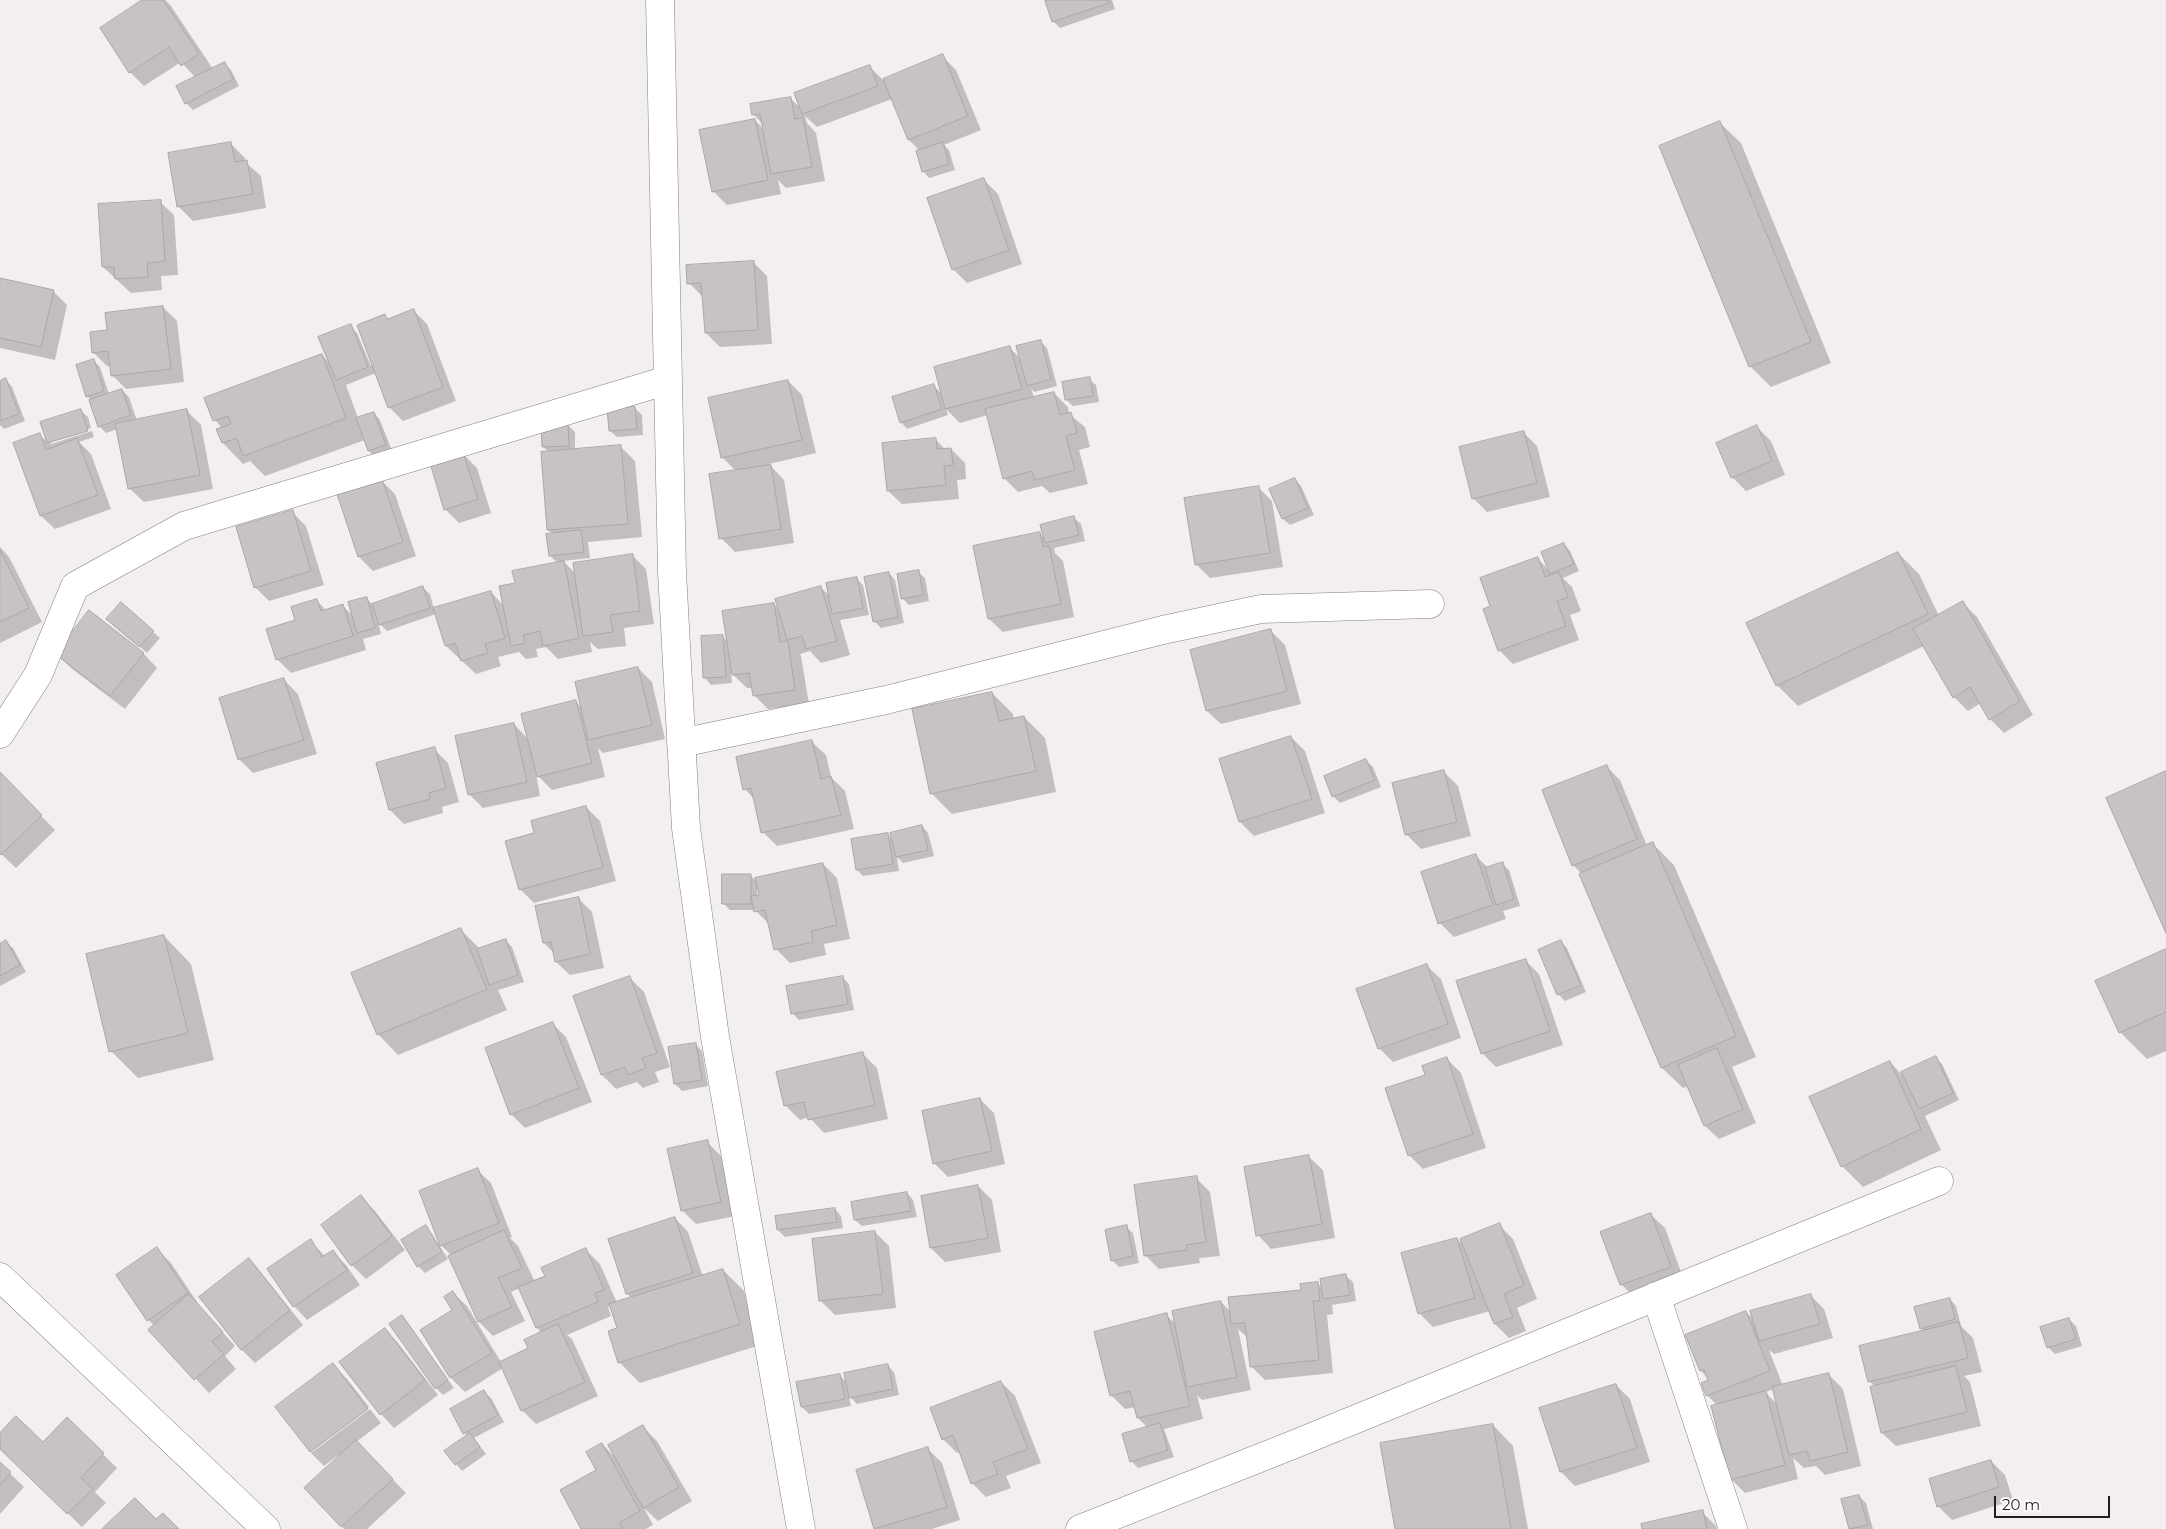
<!DOCTYPE html>
<style>
body{margin:0}
#map{position:relative;width:2166px;height:1529px;overflow:hidden;background:#f3eeef;font-family:Montserrat,sans-serif}
canvas{display:block}
.scale{position:absolute;left:1994px;top:1496px;width:116px;height:22px;box-sizing:border-box;border:2px solid #1f1d1e;border-top:0;padding-left:6px;font-size:15px;line-height:18px;white-space:nowrap;color:#1f1d1e;-webkit-text-stroke:4px #fffcfc;paint-order:stroke}
</style>
<div id="map">
<canvas width="2166" height="1529"></canvas>
<div class="scale">20 m</div>
</div>
<script>
const ctx = document.querySelector('canvas').getContext('2d');
ctx.lineJoin = 'round';
function paint(path, color) { ctx.fillStyle = color; ctx.fill(path, 'evenodd'); }
function stroke(path, color, width, dash) { ctx.strokeStyle = color; ctx.lineWidth = width; ctx.lineCap = dash ? 'butt' : 'round'; ctx.setLineDash(dash || []); ctx.stroke(path); }
const shadow = new Path2D(`
 M145 0H165L171 6 213 69 224 63 231 70 239 86 193 110 186 103 196 78 181 62 144 86 130 72Z
 M1053 0H1112L1115 9 1060 28 1053 21Z
 M942 56 956 70 981 130 944 145 949 150 955 170 929 178 923 171 920 151 909 140 892 99 817 127 805 116 807 123 816 133 825 181 786 188 778 180 781 194 727 205 713 191 755 120 764 130V125L754 115 791 99 802 109 870 67 883 80Z
 M1720 123 1741 143 1831 363 1771 387 1750 366Z
 M231 144 245 158V162L261 176 266 208 193 221 179 207Z
 M984 180 998 194 1022 264 967 283 953 269Z
 M160 202 174 215 178 275 161 276 162 290 131 293 103 267Z
 M753 262 767 276 772 344 720 347 706 333 703 297 689 283Z
 M0 279 53 291 67 305 55 360 0 348Z
 M163 307 177 321 184 382 126 389 112 375 111 366H107L93 352 108 331Z
 M413 310 427 324 456 401 403 421 389 407 376 373 346 385 358 418 374 413 380 420 392 451 375 457 369 451 365 440 265 476 250 461 243 464 223 443 222 428 215 420 322 355 330 364 350 326 357 333 371 366 373 365 385 316 389 319Z
 M1040 341 1047 348 1057 386 1034 392 1031 388 1034 398 1054 393 1068 407 1069 414 1085 427 1090 447 1079 450 1088 484 1050 493 1042 486 1018 492 1004 478 988 415 960 423 946 409 948 415 907 429 901 422 933 385 942 394 1010 348 1021 359Z
 M94 361 100 367 109 394 122 390 129 397 137 421 187 411 201 425 213 489 144 502 130 489 118 429 106 433 99 426 91 400 87 396Z
 M1089 379 1096 385 1099 402 1073 406 1066 400Z
 M6 380 12 387 25 421 4 429 0 425V382Z
 M788 381 802 395 816 453 769 464 784 480 794 543 735 552 721 538 736 471 723 458Z
 M635 408 642 415 643 435 617 437 610 431Z
 M81 411 88 417 91 428 51 441V444L92 431 94 437 79 442 91 454 111 509 55 529 41 516 40 435 49 444 42 423Z
 M568 425 575 432V450L621 447 635 461 642 537 588 542 590 558 563 561 576 574 632 555 646 569 654 624 624 628 626 646 598 649 590 642 592 652 558 659 546 647 536 649 538 657 526 659 519 652 498 657 501 666 476 674 446 646 436 614 387 631 378 622 381 634 363 639 366 650 291 673 277 659 297 621 317 601 327 611 343 606 353 616 366 598 373 605 423 588 430 594 434 609 491 592 504 606 516 584 558 563 550 556 553 534 548 530 549 452 543 447Z
 M1757 427 1771 441 1785 475 1746 491 1732 477Z
 M1523 432 1537 446 1550 497 1487 512 1473 498Z
 M936 440 946 450 951 449 965 463 966 479 957 480 959 499 902 504 888 491Z
 M463 454 477 468 491 513 459 523 445 509Z
 M1295 479 1301 486 1314 515 1290 525 1283 519 1270 490Z
 M381 480 395 494 416 556 373 571 359 557 338 495Z
 M1258 487 1272 501 1283 567 1210 578 1196 564Z
 M292 512 306 526 324 585 269 601 255 587Z
 M1074 518 1081 524 1085 541 1054 548 1055 553 1063 561 1074 617 1003 632 989 619 1039 533 1045 539Z
 M1564 544 1570 551 1579 571 1563 578 1572 587 1581 611 1570 615 1579 640 1513 664 1499 650 1492 607 1538 559 1550 571Z
 M0 547 9 557 42 622 0 643Z
 M1898 553 1919 574 1939 616 1963 603 1977 617 2033 715 2004 733 1990 719 1981 703 1968 711 1954 697 1924 646 1798 706 1777 685Z
 M918 572 925 578 929 601 909 605 902 598Z
 M889 573 895 580 904 623 881 628 874 621Z
 M857 579 863 585 869 615 840 620 850 655 821 663 810 651 800 654 801 656 809 704 768 709 754 695 753 688H747L731 673 732 683 711 685 705 678 722 636 728 642 774 604 780 611 821 588 830 596Z
 M90 612 144 654 157 668 125 709 71 668 57 654Z
 M114 625 153 632 160 638 147 653Z
 M1271 631 1285 645 1301 704 1221 724 1207 711Z
 M638 668 652 682 665 739 603 753 598 748 605 777 552 790 536 774 540 796 483 808 469 794 514 724 528 739 576 702 582 708Z
 M284 680 298 694 317 754 253 773 239 759Z
 M992 693 1013 714 1014 719 1024 717 1045 738 1056 792 952 814 931 793Z
 M1291 737 1305 751 1325 813 1254 836 1240 822 1220 760Z
 M812 742 826 755 831 777 845 791 854 829 777 846 763 832 755 800 745 789Z
 M434 749 448 763 459 802 442 807 443 813 404 824 390 810Z
 M1366 760 1373 767 1381 787 1340 803 1333 796Z
 M1606 766 1620 780 1647 846 1653 844 1674 865 1756 1057 1732 1067 1756 1123 1719 1139 1705 1126 1688 1086 1683 1088 1662 1068 1580 875 1582 874 1573 865Z
 M1444 772 1458 786 1471 836 1421 849 1407 835 1393 784Z
 M0 774 55 830 16 868 0 853Z
 M586 807 600 821 616 881 534 903 520 889 536 834Z
 M922 826 928 833 934 856 903 863 897 857 899 871 863 876 857 870 888 835 893 840Z
 M1475 855 1488 868 1502 864 1509 870 1520 906 1503 911 1506 919 1454 937 1440 923Z
 M823 864 837 878 850 939 824 944 826 955 790 963 776 949 770 925 755 910H730L724 904 750 875 757 882ZM757 887 760 896 757 897Z
 M578 898 592 912 604 968 570 975 556 962 554 953 544 943Z
 M461 930 480 949 505 940 512 947 524 982 498 990 507 1010 398 1055 378 1034Z
 M164 936 191 964 214 1060 138 1078 111 1051Z
 M6 942 13 948 26 972 0 986V945Z
 M1561 942 1567 948 1586 992 1565 1001 1558 994Z
 M2166 951V1051L2147 1059 2120 1032Z
 M1525 960 1539 974 1563 1045 1496 1067 1482 1053Z
 M1427 966 1441 979 1461 1038 1393 1062 1379 1048Z
 M842 977 849 984 854 1010 799 1020 793 1014Z
 M630 978 644 992 670 1067 655 1072 659 1082 643 1088 637 1082 616 1089 602 1075 575 997Z
 M552 1023 566 1037 592 1102 525 1128 511 1114Z
 M695 1044 702 1051 708 1086 682 1091 675 1084Z
 M863 1054 877 1068 888 1119 824 1133 809 1117 800 1120 786 1106Z
 M1936 1058 1942 1064 1959 1100 1925 1116 1941 1150 1863 1187 1842 1166 1890 1062 1901 1074Z
 M1447 1059 1461 1073 1486 1148 1423 1169 1409 1155 1427 1076Z
 M980 1099 994 1113 1005 1164 948 1177 934 1163Z
 M707 1142 721 1156 735 1216 696 1224 683 1211Z
 M1309 1157 1323 1170 1335 1238 1271 1249 1258 1235Z
 M477 1170 491 1183 512 1237 510 1238 518 1246 535 1282 546 1277 586 1250 600 1264 617 1303 632 1298 627 1294 675 1218 688 1232 703 1277 723 1270 744 1291 760 1345 640 1383 619 1362 618 1329 611 1306 608 1307 611 1316 567 1335 572 1339 598 1396 536 1424 522 1410 503 1368 465 1392 451 1378 421 1331 454 1311 453 1293 467 1306 501 1362 529 1349 542 1333 537 1328 520 1288 511 1292 525 1321 493 1336 479 1322 450 1257 452 1256 441 1245Z
 M1196 1178 1210 1192 1220 1256 1199 1258 1200 1263 1159 1269 1145 1255Z
 M978 1186 992 1200 1001 1252 945 1262 931 1248 922 1197Z
 M907 1193 913 1200 917 1217 862 1226 855 1220Z
 M361 1197 375 1211 405 1250 366 1279 352 1265Z
 M835 1209 841 1216 843 1228 785 1237 778 1230 777 1217Z
 M1651 1215 1665 1228 1684 1280 1635 1298 1621 1284Z
 M1499 1225 1513 1239 1537 1299 1517 1308 1526 1331 1509 1338 1495 1324 1490 1311 1433 1327 1419 1313 1457 1239 1464 1246Z
 M426 1227 432 1234 448 1259 425 1273 418 1266 403 1241Z
 M1126 1227 1133 1233 1139 1263 1119 1267 1112 1260Z
 M875 1232 889 1246 896 1308 835 1315 821 1301Z
 M310 1241 325 1256 332 1251 346 1265 360 1285 307 1320 294 1306Z
 M157 1249 171 1263 201 1308 235 1346 225 1356 236 1369 209 1393 150 1330 155 1326 148 1320Z
 M248 1260 262 1274 303 1325 255 1363 241 1349Z
 M1346 1276 1353 1282 1356 1301 1332 1305 1333 1314 1327 1315 1333 1373 1265 1380 1251 1366 1248 1338 1238 1329 1251 1390 1202 1400 1197 1395 1203 1419 1164 1429 1174 1457 1138 1468 1131 1461 1148 1428 1138 1418 1136 1407 1125 1409 1111 1395 1166 1315 1176 1324 1221 1302 1231 1312 1302 1291 1317 1283 1323 1289Z
 M1810 1295 1824 1309 1833 1338 1774 1354 1769 1350 1783 1386 1829 1375 1843 1389 1861 1466 1825 1475 1816 1466 1804 1468 1793 1458 1798 1479 1745 1493 1731 1479 1718 1406 1707 1395 1710 1380 1701 1371 1687 1335 1746 1312 1754 1320ZM1774 1389 1778 1405 1765 1392Z
 M1950 1299 1956 1306 1961 1326 1973 1338 1982 1372 1964 1376 1970 1382 1981 1426 1896 1446 1882 1433 1875 1387 1869 1381 1925 1332 1921 1328Z
 M402 1316 454 1388 443 1395 436 1388Z
 M2069 1319 2076 1326 2082 1346 2055 1354 2048 1347Z
 M385 1329 398 1343 438 1395 394 1428 381 1414Z
 M333 1365 347 1379 369 1407 311 1452 277 1408Z
 M887 1365 894 1372 899 1395 857 1404 849 1396 851 1406 809 1414 802 1407 798 1383 840 1375 847 1383Z
 M1001 1382 1015 1396 1041 1463 1006 1476 1011 1488 986 1497 972 1483 960 1452 957 1453 943 1439Z
 M1616 1385 1630 1399 1650 1462 1575 1486 1561 1472Z
 M484 1392 491 1398 504 1422 474 1438 486 1454 462 1471 456 1464 467 1436 451 1410Z
 M370 1409 381 1423 356 1442 406 1493 367 1529H344L305 1488 340 1456 338 1455 324 1466 311 1453Z
 M67 1419 117 1468 95 1492 106 1503 82 1527 0 1448V1435L43 1444Z
 M1493 1425 1513 1446 1528 1529H1397Z
 M643 1427 657 1441 692 1501 658 1521 644 1508 653 1525 646 1529H583L602 1444 615 1457Z
 M928 1449 942 1463 960 1520 932 1529H876Z
 M1991 1461 2005 1475 2013 1500 1952 1520 1938 1506Z
 M0 1464 24 1487 0 1514Z
 M1859 1496 1866 1503 1873 1529H1850L1842 1500Z
 M1702 1512 1716 1526 1717 1529H1643Z`);
const building = new Path2D(`
 M142 0H163L199 54 181 66 169 47 129 73 100 28Z
 M1049 0H1108L1109 3 1052 22 1045 1Z
 M943 54 968 116 908 140 883 79Z
 M225 62 233 79 185 104 176 86Z
 M870 65 878 86 802 114 794 93Z
 M791 97 795 119 803 118 812 167 771 174 760 114 752 115 750 104Z
 M755 119 768 180 712 192 699 130Z
 M1720 121 1811 342 1749 367 1659 146Z
 M231 142 235 162 247 160 253 194 177 207 168 153Z
 M943 142 949 164 922 172 916 151Z
 M984 178 1009 250 952 270 927 198Z
 M161 200 165 261 147 263 148 277 115 279 114 267H102L98 204Z
 M754 261 758 330 705 333 701 283 687 284 686 265Z
 M0 278 54 290 41 347 0 338Z
 M163 306 171 369 111 376 108 351 92 353 90 332 107 330 105 313Z
 M414 309 443 387 388 408 357 325 385 314 387 319Z
 M351 324 368 367 336 380 318 337Z
 M1041 340 1051 379 1027 386 1016 346Z
 M1010 346 1022 389 945 409 934 367Z
 M322 354 346 418 243 456 237 438 222 443 216 429 231 424 228 416 213 421 204 398Z
 M94 359 104 391 86 397 76 365Z
 M1090 377 1093 396 1065 400 1062 382Z
 M6 378 19 414 0 421V381Z
 M788 380 802 440 721 458 708 398Z
 M934 384 942 409 900 423 892 397Z
 M122 389 131 415 98 427 89 400Z
 M1054 392 1060 415 1071 412 1077 433 1066 436 1075 470 1035 480 1032 471 1003 479 985 409Z
 M635 407 637 429 609 431 607 409Z
 M81 409 88 431 47 443 40 422Z
 M187 409 200 475 128 489 115 424Z
 M374 412 386 445 368 451 356 418Z
 M568 424 569 446 542 447 541 425Z
 M1757 425 1772 461 1731 478 1716 443Z
 M1524 431 1537 483 1472 499 1459 447Z
 M40 433 46 450 77 438 98 495 40 516 13 443Z
 M936 438 937 449 951 448 953 465 944 466 946 485 887 491 882 443Z
 M621 445 628 524 547 530 541 452Z
 M463 452 478 499 444 510 430 463Z
 M771 465 781 529 719 539 709 474Z
 M1295 478 1308 508 1282 519 1269 489Z
 M382 479 403 542 358 557 337 494Z
 M1259 486 1270 553 1195 565 1184 498Z
 M293 510 311 571 254 588 236 527Z
 M1074 516 1079 535 1045 543 1040 525Z
 M581 530 584 552 549 556 546 534Z
 M1040 532 1043 547 1049 546 1061 604 988 619 973 546Z
 M1564 543 1574 564 1550 574 1541 552Z
 M0 550 29 608 0 622Z
 M1898 552 1928 614 1776 686 1746 623Z
 M633 554 640 611 610 615 613 632 583 636 573 563Z
 M1538 557 1545 577 1559 572 1568 597 1557 601 1566 626 1498 651 1483 609 1490 606 1480 578Z
 M564 561 579 638 543 646 540 631 523 635 525 643 511 646 499 586 515 583 512 571Z
 M919 570 923 595 901 599 897 574Z
 M889 572 898 617 873 622 864 577Z
 M857 577 863 608 832 614 826 583Z
 M423 586 430 608 379 625 372 604Z
 M821 586 837 641 806 649 802 636 787 640 775 599Z
 M491 591 505 638 485 644 488 653 461 661 455 643 445 646 433 608Z
 M367 597 375 628 357 633 348 602Z
 M317 599 321 611 343 604 353 636 276 660 266 629 295 620 291 607Z
 M1963 601 2020 701 1989 720 1970 687 1953 698 1913 629Z
 M121 602 154 631 139 647 106 619Z
 M774 603 780 642 788 641 795 690 753 696 749 673 732 675 722 611Z
 M89 610 144 653 110 696 55 654Z
 M1271 629 1287 691 1206 711 1190 650Z
 M723 635 726 677 703 678 701 636Z
 M638 667 652 725 588 740 575 682Z
 M284 678 304 740 238 760 219 698Z
 M992 692 999 721 1024 716 1036 771 930 794 912 709Z
 M576 700 592 763 537 777 521 714Z
 M514 723 527 782 468 795 455 736Z
 M1291 736 1312 799 1239 822 1219 759Z
 M812 740 821 779 831 776 841 815 761 833 751 788 743 790 736 757Z
 M435 747 446 788 429 793 430 799 389 810 376 763Z
 M1366 759 1375 780 1332 797 1324 776Z
 M1607 765 1637 839 1572 866 1542 790Z
 M1444 770 1457 822 1405 835 1392 783Z
 M2166 771V933L2106 798Z
 M0 772 42 815 1 855 0 854Z
 M586 806 603 867 519 890 505 841 534 833 531 821Z
 M922 825 928 850 896 857 890 833Z
 M888 833 893 864 856 870 851 839Z
 M1653 842 1736 1036 1661 1068 1579 874Z
 M1476 854 1493 905 1438 924 1421 872Z
 M1503 862 1514 899 1496 905 1485 868Z
 M823 863 837 925 811 931 813 942 774 950 765 910 754 912 751 896 759 895 755 878Z
 M722 874H751V904H722Z
 M579 897 590 954 555 962 551 942 543 943 535 906Z
 M461 928 487 989 377 1035 351 973Z
 M164 935 188 1033 109 1052 86 954Z
 M506 939 518 975 489 985 477 949Z
 M6 940 20 965 0 976V944Z
 M1561 940 1581 985 1557 995 1538 950Z
 M2166 949V1012L2119 1033 2095 981Z
 M1526 959 1550 1031 1481 1054 1456 981Z
 M1427 964 1448 1024 1378 1049 1356 989Z
 M630 976 657 1053 642 1058 646 1068 628 1075 625 1067 601 1075 573 996Z
 M843 976 848 1004 791 1014 786 986Z
 M553 1022 579 1088 510 1115 485 1048Z
 M696 1043 702 1080 674 1084 668 1047Z
 M1717 1048 1743 1109 1704 1126 1678 1065Z
 M863 1052 875 1105 808 1120 804 1102 784 1106 776 1072Z
 M1936 1056 1953 1093 1919 1109 1901 1072Z
 M1447 1057 1473 1134 1408 1156 1385 1088 1425 1075 1422 1066Z
 M1890 1061 1921 1129 1841 1167 1809 1097Z
 M980 1098 992 1151 933 1164 922 1111Z
 M708 1140 721 1202 681 1211 667 1149Z
 M1309 1155 1322 1224 1256 1236 1244 1167Z
 M478 1168 499 1223 440 1246 419 1191Z
 M1197 1176 1206 1242 1186 1245 1187 1250 1144 1256 1134 1185Z
 M978 1185 988 1238 930 1248 921 1196Z
 M907 1192 911 1211 854 1220 851 1202Z
 M361 1195 392 1236 351 1266 321 1225Z
 M835 1208 837 1222 777 1230 775 1216Z
 M1651 1213 1671 1267 1620 1285 1600 1232Z
 M675 1217 693 1273 626 1294 608 1239Z
 M1500 1223 1524 1285 1504 1294 1513 1317 1494 1324 1460 1239Z
 M426 1225 442 1252 417 1267 401 1240Z
 M1127 1225 1133 1256 1111 1261 1105 1230Z
 M504 1230 522 1268 498 1278 512 1307 478 1322 448 1256Z
 M875 1231 883 1294 819 1301 812 1239Z
 M1457 1238 1475 1298 1418 1314 1401 1253Z
 M311 1239 322 1257 333 1250 347 1270 293 1307 267 1269Z
 M157 1247 188 1293 147 1321 116 1275Z
 M586 1248 604 1290 595 1293 598 1302 536 1328 518 1287 545 1276 541 1268Z
 M249 1258 290 1310 241 1350 199 1297Z
 M723 1269 740 1324 618 1363 608 1331 617 1328 609 1304Z
 M1346 1274 1350 1295 1323 1299 1320 1279Z
 M1318 1282 1320 1301H1313L1319 1360 1250 1367 1245 1323 1231 1324 1228 1297 1301 1290 1300 1284Z
 M453 1291 492 1353 450 1378 420 1330 452 1310 444 1297Z
 M189 1294 223 1332 212 1341 224 1354 194 1380 148 1330Z
 M1811 1294 1820 1324 1759 1341 1750 1311Z
 M1950 1298 1955 1319 1920 1329 1914 1307Z
 M1221 1301 1237 1377 1187 1387 1172 1311Z
 M1746 1311 1770 1371 1706 1396 1701 1383 1708 1380 1704 1369 1700 1371 1685 1335Z
 M1167 1313 1190 1406 1137 1418 1130 1391 1110 1396 1094 1332Z
 M402 1315 448 1380 435 1389 389 1324Z
 M2069 1318 2076 1339 2047 1348 2040 1327Z
 M1959 1322 1968 1358 1868 1382 1859 1346Z
 M558 1324 585 1382 521 1411 499 1362 528 1348 524 1340Z
 M385 1328 425 1380 380 1415 339 1362Z
 M333 1363 368 1409 310 1452 275 1407Z
 M888 1364 893 1389 849 1398 844 1373Z
 M1956 1366 1967 1412 1881 1433 1870 1387Z
 M1829 1373 1848 1452 1810 1461 1807 1451 1789 1455 1772 1387Z
 M840 1374 845 1399 801 1407 796 1382Z
 M1001 1381 1028 1449 993 1462 998 1474 971 1484 953 1435 942 1440 930 1408Z
 M1616 1384 1637 1448 1560 1472 1539 1408Z
 M484 1390 498 1415 463 1434 450 1409Z
 M1766 1391 1785 1465 1730 1480 1711 1406Z
 M16 1416 43 1442 67 1417 104 1453 81 1478 93 1489 67 1514 0 1449V1433Z
 M1160 1423 1168 1450 1130 1462 1122 1434Z
 M1493 1424 1511 1529H1395L1380 1443Z
 M643 1425 679 1487 643 1508 608 1445Z
 M470 1433 480 1447 455 1465 444 1451Z
 M356 1440 393 1479 341 1527 304 1488Z
 M602 1443 640 1511 619 1523 623 1529H581L560 1490 596 1470 586 1452Z
 M928 1447 947 1507 874 1529 856 1470Z
 M1991 1460 1999 1487 1937 1507 1929 1479Z
 M0 1462 11 1472 0 1485Z
 M1859 1495 1868 1525 1849 1529 1841 1499Z
 M135 1498 156 1519 163 1513 179 1529H102Z
 M1703 1510 1707 1529H1642L1641 1524Z`);
const minor = new Path2D(`
 M660 0 672 572 686 828 715 1037 801 1529
 M0 734 38 675 75 586 184 526 668 380
 M681 743 886 700 1163 630 1261 609 1430 604
 M0 1277 266 1529
 M1656 1296 1733 1529
 M1080 1529 1290 1446 1939 1181`);
paint(shadow, '#0003');
paint(building, '#c7c2c3');
stroke(building, '#aba6a7', 1);
stroke(minor, '#847f80', 29);
stroke(minor, '#fff', 28);
</script>
